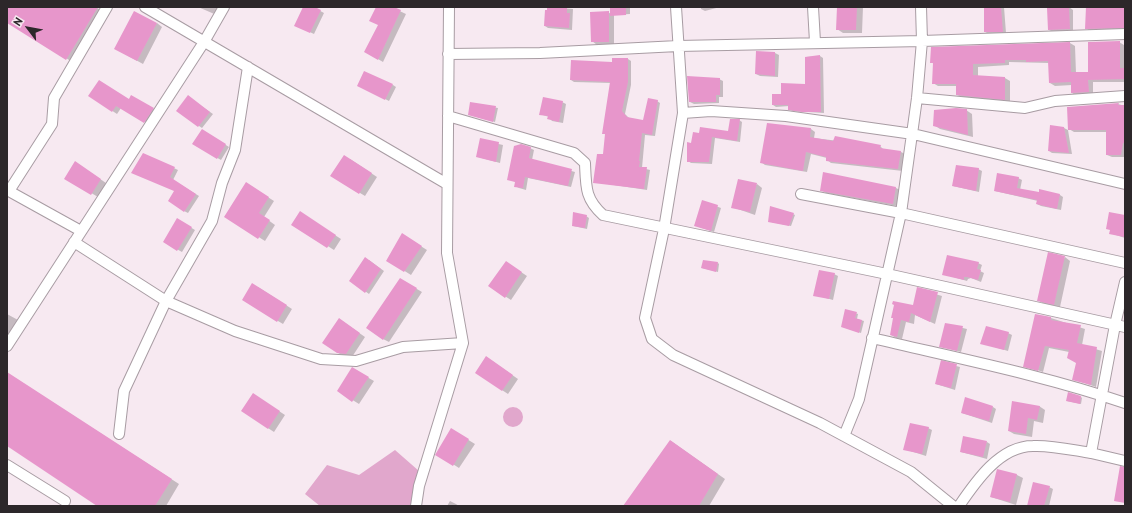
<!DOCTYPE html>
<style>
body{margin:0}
#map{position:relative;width:1132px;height:513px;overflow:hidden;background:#f7e9f1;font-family:"PT Sans",sans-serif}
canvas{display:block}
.frame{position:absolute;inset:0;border:8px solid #2c272a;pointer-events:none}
.north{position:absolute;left:8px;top:8px;width:40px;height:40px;-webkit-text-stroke:3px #f7e9f1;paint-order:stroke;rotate:302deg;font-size:11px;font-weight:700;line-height:16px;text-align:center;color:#2c272a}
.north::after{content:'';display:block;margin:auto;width:14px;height:18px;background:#2c272a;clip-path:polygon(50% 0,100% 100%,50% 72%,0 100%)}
</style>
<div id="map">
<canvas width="1132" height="513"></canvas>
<div class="frame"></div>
<div class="north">N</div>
</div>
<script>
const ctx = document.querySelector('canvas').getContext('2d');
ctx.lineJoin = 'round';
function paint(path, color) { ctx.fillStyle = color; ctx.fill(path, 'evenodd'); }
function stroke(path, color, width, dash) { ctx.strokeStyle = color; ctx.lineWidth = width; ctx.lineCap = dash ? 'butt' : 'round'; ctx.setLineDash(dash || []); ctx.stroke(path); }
const green = new Path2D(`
 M503 417a10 10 0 1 1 20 0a10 10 0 1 1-20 0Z
 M395 450 419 471 413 506H320L305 494 327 465 359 475Z`);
const shadow = new Path2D(`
 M7 7H96L105 13 74 63 7 22Z
 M198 7H221L219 16Z
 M304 7H313L324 13 314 34 299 27Z
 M377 7H391L406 14 383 62 366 52 380 25Z
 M548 7 573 9 572 30 548 28 545 26Z
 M611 7H630V14L614 15V17H630H614V45H597L592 41 608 12 611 14Z
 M701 7H720L705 11 701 9Z
 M838 7H863L862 33H843L837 29Z
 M985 7H1004L1006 33 989 34 985 32Z
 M1069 7 1073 10V31L1053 32 1049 30Z
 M1086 7H1125V31H1090L1086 28Z
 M157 23 162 27 143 64 121 52Z
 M1119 42 1124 45 1125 82H1093V94L1077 96 1072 93V85L1055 86 1050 83 1049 63 1009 62V65L978 67V76L1005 78 1010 81V102L962 97 957 95V86H938L933 83 934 64 931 62 932 48 1070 43 1075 46 1076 73H1089Z
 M757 52 775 53 779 55 778 77 760 76 756 74Z
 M820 56 823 58 824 113 793 111 789 109V106L776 107 773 105 782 95 806 85V57Z
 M628 59 631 61V85L625 114 629 118 644 121 657 101 660 103 655 136 645 135 642 168 650 170 647 190 594 182 604 155 606 135 603 133 611 83 574 82 571 80 613 63Z
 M719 79 723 81V97H719V103L694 104 690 102Z
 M393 85 396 87 389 101 362 87Z
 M90 96 129 100 131 96 158 112 149 124 121 108 117 114Z
 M191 99 213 114 202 128 199 126Z
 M562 102 566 104 563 123 552 121 549 117 540 114Z
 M471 104 498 108 495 122 470 115Z
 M1118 104 1125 106V157H1112L1107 155V132H1074L1069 129Z
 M966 110 972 114 973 137 940 129 934 125Z
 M739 120 742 122 740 142 715 138 712 164 691 163 688 161 692 144 700 134 729 132Z
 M768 124 811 129 815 132 814 138 880 146 884 150 901 152 905 154 903 171 831 163 827 160V158L811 154 807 172 765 165 761 162Z
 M1064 128 1068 130 1072 154 1052 153 1049 151Z
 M202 130 229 147 221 160 193 144Z
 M481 140 503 145 500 163 478 157Z
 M530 148 534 150 532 160 575 172 571 187 528 178 526 190 519 188 515 186 516 182 508 179Z
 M144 154 178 170 173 180 199 196 188 213 184 211 175 191Z
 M350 159 377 177 365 196 332 176Z
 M81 166 106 183 98 197 66 178Z
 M978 169 982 171 979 192 953 186Z
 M1018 178 1022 180 1020 190 1060 195 1063 197 1061 210 1041 206 1037 204 1038 201 995 191Z
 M757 184 762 188 755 215 732 207Z
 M252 187 274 201 264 217 275 225 265 241 225 216Z
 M896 188 900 190 897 206 826 193 821 190Z
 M703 201 721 208 714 232 699 227Z
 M1110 213 1125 216V238L1110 233Z
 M793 214 795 215 791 226 771 222Z
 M306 216 341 239 334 250 293 224Z
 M586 216 589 218 587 229 573 226Z
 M178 220 195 230 182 252 164 242Z
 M403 235 427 250 411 275 387 260Z
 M1065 257 1070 261 1060 307 1044 304 1038 300Z
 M369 260 384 271 369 294 351 281Z
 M718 263 719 264 718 272 702 268Z
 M978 263 982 265 980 271 984 273 981 282 971 278 968 279 967 281 943 274Z
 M512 266 527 276 511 300 489 286Z
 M834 274 838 276 833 300 815 295Z
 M400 279 422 292 389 342 383 339Z
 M258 287 292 309 283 324 243 300Z
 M918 289 942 296 935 324 915 315 914 324 906 322 902 339 896 338 891 335 894 319 914 306Z
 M846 310 858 314 857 319 864 321 861 333 843 327Z
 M7 314 18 320 10 336 7 334Z
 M1051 318 1085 329 1082 345 1102 351 1096 387 1073 379 1077 362 1069 352 1049 348 1043 372 1025 366Z
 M345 323 365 337 352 357 344 356 338 353Z
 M946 324 967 329 961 352 940 346Z
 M1008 333 1012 335 1008 351 981 343Z
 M492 361 518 379 508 394 476 373Z
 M941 362 960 367 955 390 936 384Z
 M353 369 374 381 359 404 338 391Z
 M7 373 179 484 166 506H99L7 445Z
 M1081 397 1082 398 1081 404 1067 401Z
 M259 398 285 415 274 432 242 411Z
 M1039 406 1045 410 1043 423 1034 421 1032 437 1014 434 1009 431Z
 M993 407 996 409 992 423 962 413Z
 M928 428 932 430 926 456 904 449Z
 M457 433 475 444 459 468 437 454Z
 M671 441 725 479 709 506H624Z
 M987 442 990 444 987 459 961 452Z
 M998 470 1017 475 1023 478 1016 505 991 497Z
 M1049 487 1053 489 1049 506H1028Z
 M450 501 456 504 459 506H447Z`);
const building = new Path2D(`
 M7 7H98L66 60 7 23Z
 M303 7H315L321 10 310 33 294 26Z
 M376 7H394L401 10 378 60 364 52 378 25 369 21Z
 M547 7H567V13H570L569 28 544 26 545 10H547Z
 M610 7H626V15L610 16Z
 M837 7H857L856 30H836Z
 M984 7H1001L1003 32H984Z
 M1069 7 1070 29 1048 30 1047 8Z
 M1086 7 1125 8V28L1085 29Z
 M134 11 157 23 137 61 114 49Z
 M609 11V42H591L590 12Z
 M1120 41V68H1125V79L1088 80 1089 92 1071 93V82L1049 83 1048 61 1026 62V60H1005V63L973 64V75L1005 77V100L956 95V84H932L933 63H930L931 47 1070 42 1071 72H1088V42Z
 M756 51 775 52V76L755 74Z
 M820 55 821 112H802L788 110V105H772V94H781V83L805 84V57Z
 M612 58H628V82L622 111 627 117 643 120 648 98 658 100 652 135 642 133 639 161H640L639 167H647L644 189 593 183 597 154H603L605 134H602L610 82 570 80 571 60 612 62Z
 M364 71 393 84 385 100 357 86Z
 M687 76 720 78V95H716V102H689Z
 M99 80 129 99 131 95 154 108 144 123 116 106 112 112 88 96Z
 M188 95 210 112 198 127 176 111Z
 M543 97 563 101 559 122 547 119 548 116 539 115Z
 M470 102 496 106 493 122 468 115Z
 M1119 103 1118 105H1125V143H1123L1121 155H1106V130H1068L1067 107Z
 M956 108 967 109 968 135 933 126 934 110Z
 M730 119H740L737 141 712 137 709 162H687V142L691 143 693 132 699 133 700 127 728 131Z
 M767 123 811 128 810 137 833 141 835 136 881 145 880 148 901 151 898 169 826 161V157L806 152 803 171 760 163Z
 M1050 125 1064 127 1069 153 1048 151Z
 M202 129 226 144 217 159 192 144Z
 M480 138 499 142 496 162 476 157Z
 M521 144 531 147 529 158 572 169 568 186 525 177 523 188 514 187 515 182 507 180 514 146Z
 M143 153 175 167 170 177 196 194 184 212 168 201 174 191 131 173Z
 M344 155 372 173 359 194 330 176Z
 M75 161 101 179 91 195 64 179Z
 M956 165 979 168 976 191 952 186Z
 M823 172 896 187 893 204 820 191Z
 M997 173 1019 177 1017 188 1039 192V189L1060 194 1057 209 1036 204 1037 200 994 191Z
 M738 179 757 183 750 212 731 208Z
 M246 182 269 197 259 213 270 220 258 239 224 217Z
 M702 200 718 205 711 231 694 226Z
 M770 206 794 213 789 226 768 222Z
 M300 211 336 235 327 248 291 225Z
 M573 212 587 215 585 228 572 226Z
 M1109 212 1125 215 1124 237 1109 234 1110 230 1106 229Z
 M177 218 192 227 177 251 163 242Z
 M402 233 422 246 404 272 386 261Z
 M1048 252 1065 256 1054 305 1037 301Z
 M947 255 979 262 977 269 981 270 978 280 967 277H964V280L942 275Z
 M365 257 381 269 365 293 349 281Z
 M703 260 718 262 716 272 701 268Z
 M506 261 522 272 505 298 488 286Z
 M819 270 835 273 829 299 813 296Z
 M400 278 417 288 383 340 366 328Z
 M252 283 287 305 277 322 242 300Z
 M917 287 938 292 930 322 911 313 909 322 901 320 897 337 890 335 893 318H891L894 305 892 304 893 301 913 305Z
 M845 309 857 312 855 318 862 320 859 333 841 327Z
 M1035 314 1051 317V320L1081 325 1077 343 1097 347 1091 385 1072 380 1076 363 1067 358 1069 350 1045 346 1038 371 1023 367Z
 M339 318 360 333 346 354 337 353 322 343Z
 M945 323 963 326 957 351 939 347Z
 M986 326 1009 332 1004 350 980 344Z
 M486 356 513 375 502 391 475 373Z
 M941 360 957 364 951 388 935 384Z
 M352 367 369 377 352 402 337 391Z
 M7 372 172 479 155 506H97L7 446Z
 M1068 392 1081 396 1080 404 1066 401Z
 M253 393 280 411 268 429 241 411Z
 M965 397 993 406 989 421 961 413Z
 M1012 401 1040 406 1037 420 1028 418 1026 434 1008 431Z
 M910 423 929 427 922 454 903 450Z
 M451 428 469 439 453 466 435 455Z
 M963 436 987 441 983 457 960 452Z
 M670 440 718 474 699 506H623Z
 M1120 466 1125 467V503L1114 501Z
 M997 469 1017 474 1010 502 990 497Z
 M1033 482 1050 486 1044 506H1027Z`);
const minor = new Path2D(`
 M145 7 447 184
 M676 7 683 113 664 229 645 318 652 339 673 355 820 423 911 472 953 506
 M813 7 815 42
 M448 54 540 53 678 46 922 41 1125 34
 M917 98 1025 108 1055 101 1125 96
 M683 113 711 111 786 116 913 134 1125 184
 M448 116 574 153 585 163C586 187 585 199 603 215L887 274 1125 327
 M7 190 81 231
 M9 191 52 124 54 98 107 7
 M801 194 901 213 1125 263
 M74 242 166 301 235 331 321 359 356 361 403 347 463 343 447 253 449 7
 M1125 282 1115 325 1091 453 1125 461
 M872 338C956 358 1043 375 1125 403
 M7 346 204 42 224 7
 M119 434 124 391 166 301 212 221 222 183 235 150 248 67
 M844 436 859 399 901 213 917 98 922 41 921 7
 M7 465 65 501
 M416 506 419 486 463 343
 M959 506C976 481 1000 446 1033 446 1051 445 1072 450 1091 453`);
paint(green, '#e1a7cc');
paint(shadow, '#0003');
paint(building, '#e796cb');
stroke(minor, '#a89ca3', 12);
stroke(minor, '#fff', 10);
</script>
